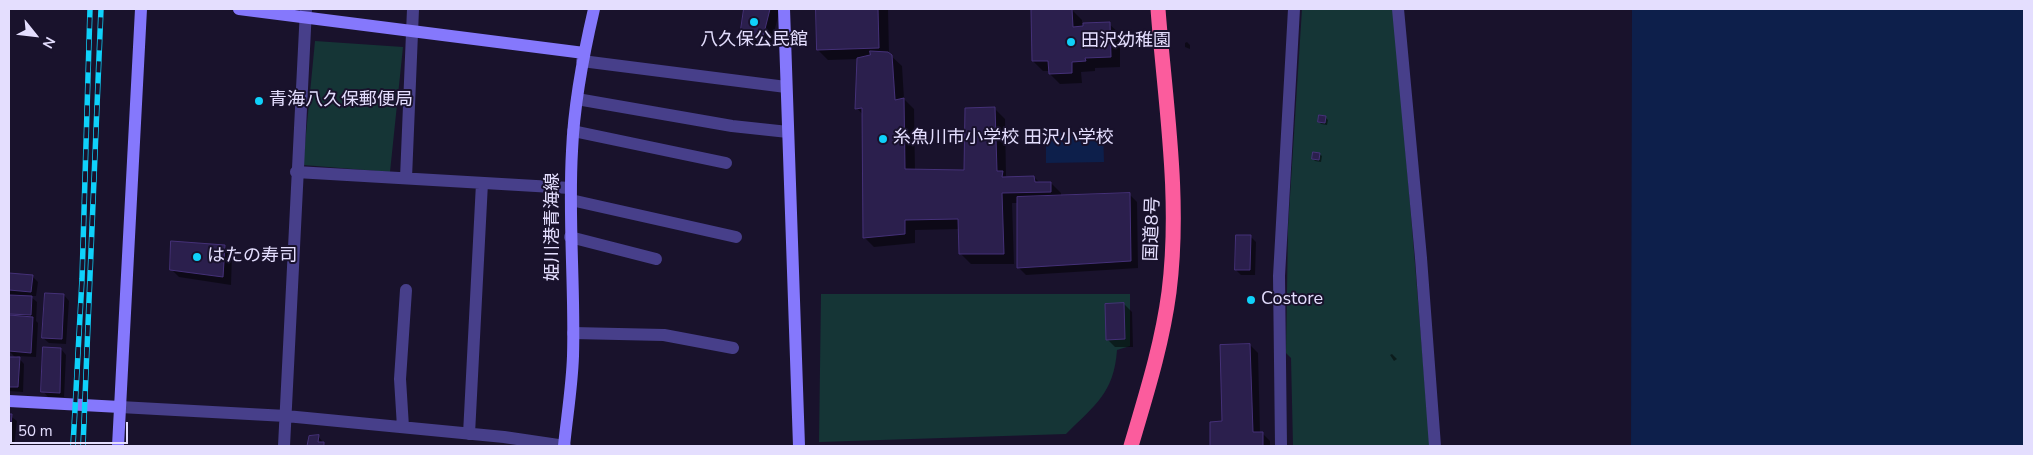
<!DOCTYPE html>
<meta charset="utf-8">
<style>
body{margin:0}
#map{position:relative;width:2033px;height:455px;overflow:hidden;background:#19122c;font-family:"Nunito Sans",sans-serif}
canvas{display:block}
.frame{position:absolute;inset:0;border:10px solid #e4defe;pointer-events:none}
.north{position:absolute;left:10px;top:10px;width:50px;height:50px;-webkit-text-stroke:4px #19122c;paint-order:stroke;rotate:119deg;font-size:14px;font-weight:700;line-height:20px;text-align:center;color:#e4defe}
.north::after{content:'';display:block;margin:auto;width:18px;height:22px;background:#e4defe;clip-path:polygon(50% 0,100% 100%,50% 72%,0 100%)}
.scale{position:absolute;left:10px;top:422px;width:118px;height:22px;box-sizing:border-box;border:2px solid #e4defe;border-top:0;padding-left:6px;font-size:15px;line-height:18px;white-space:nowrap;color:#e4defe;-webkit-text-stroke:4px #19122c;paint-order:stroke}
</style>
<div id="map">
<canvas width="2033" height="455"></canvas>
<div class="frame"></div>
<div class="north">N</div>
<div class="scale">50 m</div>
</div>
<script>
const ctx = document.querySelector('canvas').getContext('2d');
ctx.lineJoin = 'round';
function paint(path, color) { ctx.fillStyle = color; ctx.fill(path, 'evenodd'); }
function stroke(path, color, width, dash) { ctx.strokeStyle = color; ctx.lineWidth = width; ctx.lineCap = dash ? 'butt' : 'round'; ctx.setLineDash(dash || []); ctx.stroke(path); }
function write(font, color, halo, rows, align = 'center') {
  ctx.font = font + ' "Nunito Sans","Noto Sans JP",sans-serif'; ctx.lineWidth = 4; ctx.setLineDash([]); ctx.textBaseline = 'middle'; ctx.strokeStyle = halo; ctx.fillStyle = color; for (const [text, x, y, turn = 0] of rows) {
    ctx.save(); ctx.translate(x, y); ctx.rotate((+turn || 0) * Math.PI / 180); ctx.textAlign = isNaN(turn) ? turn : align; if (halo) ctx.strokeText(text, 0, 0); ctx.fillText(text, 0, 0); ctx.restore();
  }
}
const green = new Path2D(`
 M1302 9H1394L1430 446H1293L1291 358 1286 353 1288 228Z
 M315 41 403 47 390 172 303 165Z
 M821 294H1130V346L1117 350C1114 393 1095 405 1066 434L819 442Z`);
const water = new Path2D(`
 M1632 9H2024V446H1631Z
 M1103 132 1104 162 1046 163V133Z`);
const shadow = new Path2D(`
 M746 9H780L770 48 749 43 741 35Z
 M817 9H888L889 54 902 66 904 99 914 109 915 171H965L995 109 1005 119 1006 176 1008 178 1034 177 1040 183H1051L1061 193V197L1129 194 1137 202 1138 268 1026 275 1018 267V203H1012L1014 264H971L960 253V229L915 230V243L874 247 864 237 863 115 857 108 858 59 828 60 818 50ZM891 61H893L896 106H894Z
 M1072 10 1082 20V24H1109L1120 34V67L1095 68V71L1081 72 1082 83 1060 84 1050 74V71H1043L1033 61Z
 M1187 42 1190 45V49L1185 47V43Z
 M1325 117 1328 120 1327 125 1321 124 1319 122Z
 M1319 154 1322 156 1321 162 1315 161 1313 159Z
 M1250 236 1256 242 1255 275H1241L1236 270Z
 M224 246 232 254 231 285 179 277 171 269Z
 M9 274 32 276 38 282 36 296H30L37 302 36 321 38 323 36 357 17 356 24 364 23 392 9 391V358H16L9 351Z
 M64 295 69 301 66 344 49 343 43 338Z
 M1124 304 1132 312 1133 347H1115L1107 339Z
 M1250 345 1258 353 1260 433H1262L1270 441V446H1212L1211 423 1224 422Z
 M61 349 66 355 64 397H48L43 391Z
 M1392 354 1397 359 1394 361 1390 355Z
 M9 415 17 421 14 446H9Z
 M318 436 326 446H309L310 437Z`);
const building = new Path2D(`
 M744 9H770L762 41 740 36Z
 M816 9H878L879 48 817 50Z
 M1072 9 1073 27 1083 26V23L1110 22 1111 57 1085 58 1086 61 1072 62V73L1049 74 1048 61H1032L1031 10Z
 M870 51 888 52 892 55 895 100 904 98 905 169 964 170 965 108 995 107 997 171H1003L1002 177 1034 176 1035 182H1051V192L1002 193 1004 254H959L958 219 905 220V234L863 238 862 108 855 109 857 58 870 55Z
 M1319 115 1326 116 1325 123 1318 122Z
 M1313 152 1320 153 1319 160 1312 159Z
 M1130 193 1131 261 1017 268V197Z
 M1236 235H1251L1250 270H1235Z
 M171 241 225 245 223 277 170 270Z
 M9 273 33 275 31 292 9 290Z
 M45 293 64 294 62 339 42 338Z
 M9 295 32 296 31 315 9 314Z
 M1124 303 1125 339 1106 340 1105 304Z
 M9 315 33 317 31 353 9 351Z
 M1250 344 1253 432H1263V446H1210V422L1222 421 1220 345Z
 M43 347 61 348 60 393 41 392Z
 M9 357H20L18 387H9Z
 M9 414H12L9 446Z
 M319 435 318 442H324V446H307L309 436Z`);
const street = new Path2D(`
 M1398 9 1421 258 1435 446
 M582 61 786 87
 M577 99 732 126 788 132
 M573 131 726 163
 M296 172 570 188
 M406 178 413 9
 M571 200 736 237
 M570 237 656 259
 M573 333 664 335 733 348
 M120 407 286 416 504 437 565 446
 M403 427 400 379 406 290
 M469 434 482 183
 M284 446 306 9
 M1281 446 1279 276 1294 9`);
const secondary = new Path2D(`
 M239 9 584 53
 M784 9 799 446
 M9 401 120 407
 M118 446 141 9
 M564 446C567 416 572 386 573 356 575 287 568 219 572 151 574 103 583 56 594 9`);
const highway = new Path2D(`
 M1131 446C1146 395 1162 345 1169 292 1181 197 1165 103 1158 9`);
const rail = new Path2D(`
 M73 446 82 279 90 9
 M83 446 101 9`);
const markers = [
 [754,22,5,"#0fd1fa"],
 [1071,42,5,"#0fd1fa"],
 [259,101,5,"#0fd1fa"],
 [883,139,5,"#0fd1fa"],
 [197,257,5,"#0fd1fa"],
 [1251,300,5,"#0fd1fa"]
];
const poiNames = [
 ["八久保公民館",754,41,"center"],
 ["田沢幼稚園",1081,42],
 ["青海八久保郵便局",269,101],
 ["糸魚川市小学校 田沢小学校",893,139],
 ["はたの寿司",207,257],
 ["Costore",1261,300]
];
const streetNames = [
 ["姫川港青海線",554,227,-90],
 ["国道8号",1153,229,-88]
];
paint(green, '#153536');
paint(water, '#0d1f4b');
paint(shadow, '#0007');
paint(building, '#2b1f4d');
stroke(building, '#453178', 1);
stroke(street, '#473f8a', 12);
stroke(secondary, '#8578fc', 12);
stroke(highway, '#fb5c9d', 15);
stroke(rail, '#0fd1fa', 5.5);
stroke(rail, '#19122c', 4, [11]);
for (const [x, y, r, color] of markers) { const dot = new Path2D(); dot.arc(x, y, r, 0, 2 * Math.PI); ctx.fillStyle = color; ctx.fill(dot); stroke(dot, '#19122c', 2); }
write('18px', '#e4defe', '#19122c', poiNames, 'left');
write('18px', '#e4defe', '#19122c', streetNames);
</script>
